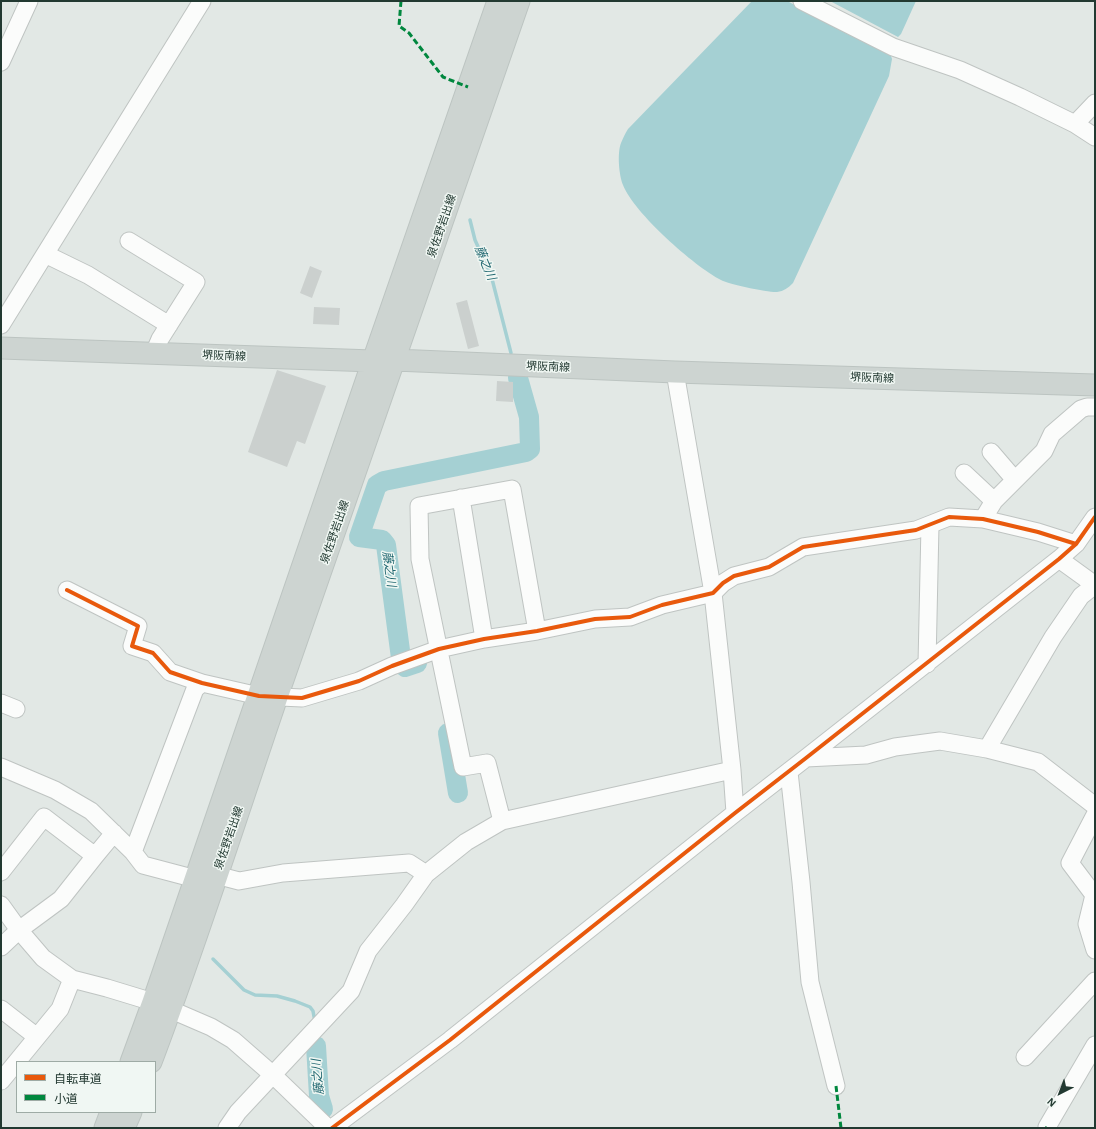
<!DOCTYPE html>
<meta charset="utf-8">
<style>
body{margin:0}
#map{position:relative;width:1096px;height:1129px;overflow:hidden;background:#e2e8e5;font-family:"Alegreya Sans","Noto Sans JP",sans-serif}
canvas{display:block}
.frame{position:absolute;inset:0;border:2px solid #223931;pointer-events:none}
.legend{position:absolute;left:16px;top:1061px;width:140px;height:52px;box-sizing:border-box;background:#f0f7f3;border:1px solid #9eaba5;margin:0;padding:5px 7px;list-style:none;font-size:12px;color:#223931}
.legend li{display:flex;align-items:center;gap:8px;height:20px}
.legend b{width:20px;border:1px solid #9eaba5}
.north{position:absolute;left:1040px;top:1073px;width:40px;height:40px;-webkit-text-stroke:3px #f0f7f3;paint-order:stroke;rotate:222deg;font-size:11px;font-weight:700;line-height:16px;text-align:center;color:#223931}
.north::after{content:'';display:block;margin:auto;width:14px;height:18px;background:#223931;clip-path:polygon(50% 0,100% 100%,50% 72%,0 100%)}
</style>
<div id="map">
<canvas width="1096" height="1129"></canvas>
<div class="frame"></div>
<ul class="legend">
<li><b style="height:5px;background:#e8590c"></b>自転車道</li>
<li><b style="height:5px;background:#00873e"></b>小道</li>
</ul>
<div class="north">N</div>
</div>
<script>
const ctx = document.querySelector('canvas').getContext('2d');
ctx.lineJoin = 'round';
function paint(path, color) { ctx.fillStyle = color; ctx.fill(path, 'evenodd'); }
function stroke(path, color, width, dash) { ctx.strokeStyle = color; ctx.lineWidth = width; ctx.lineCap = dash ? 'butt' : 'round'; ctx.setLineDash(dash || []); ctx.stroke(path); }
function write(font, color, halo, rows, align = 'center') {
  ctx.font = font + ' "Alegreya Sans","Noto Sans JP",sans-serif'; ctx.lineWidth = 3; ctx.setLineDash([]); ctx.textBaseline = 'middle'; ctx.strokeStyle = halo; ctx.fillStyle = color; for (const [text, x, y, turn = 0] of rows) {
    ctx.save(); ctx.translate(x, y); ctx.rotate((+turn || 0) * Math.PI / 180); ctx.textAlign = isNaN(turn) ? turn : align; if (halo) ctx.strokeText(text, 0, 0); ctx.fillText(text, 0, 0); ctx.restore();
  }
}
const water = new Path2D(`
 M752 1H787L890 53 892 59 889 76 793 283C788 288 784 291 777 292 771 293 727 284 721 280 694 266 634 213 623 185 619 175 617 153 621 143 623 138 625 134 628 129Z
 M830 1H916L901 34 898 37Z`);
const stream = new Path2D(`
 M470 220 475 240 491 275 511 353
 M213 959 244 990 255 995 277 996 295 1001 310 1007 313 1011 315 1022`);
const river = new Path2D(`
 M417 663 405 667 401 658 386 545 382 540 359 537 377 485 384 481 526 452 530 449 529 417 518 378
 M448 733 458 793
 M316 1046 319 1096 323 1109`);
const building = new Path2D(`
 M310 266 322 271 312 298 300 293Z
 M467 300 479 346 468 349 456 303Z
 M314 307 340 308 339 325 313 324Z
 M277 370 326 386 305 444 297 441 287 467 248 452Z
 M497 381 513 382V402L496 401Z`);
const minor = new Path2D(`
 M802 1 893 47 960 70 1020 97 1075 124 1095 137
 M1 62 29 1
 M1075 124 1095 103
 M129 241 196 282 160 339 154 353
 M45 254 88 275 169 325
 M1 325 202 1
 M675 372 713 593 732 770 735 813
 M991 452 1015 480
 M964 473 994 501
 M461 498 484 639
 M983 519 994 501 1044 451 1052 434 1081 409 1087 407H1095
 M1059 559 1095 585
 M67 590 138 626 132 646 153 653 170 672 202 683 259 696 302 698 359 681 392 666 439 649 484 639 537 631 595 619 630 617 662 605 713 593 723 583 734 576 769 567 803 547 916 530 949 517 983 519 1038 532 1076 544
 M927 664 930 525
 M1 703 16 709
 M987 749 1053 637 1081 596 1095 585
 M806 758 866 755 895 747 940 741 987 749 1038 762 1095 806
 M1 767 55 790 91 811 133 852 143 865 196 879
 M789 772 801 882 810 982 836 1086
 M1095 815 1070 863 1094 895 1087 924 1095 950
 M502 821 487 763 463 767 420 559 419 506 512 489 537 631
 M133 852 195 689 202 683
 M1 872 44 817 95 856
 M216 875 239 881 283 873 409 863 426 874
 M1 905 19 930 43 958 72 979 107 988 153 1002 211 1027 233 1040 273 1075 328 1128
 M1 947 19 930 61 899 95 856 114 833
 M1 1009 37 1037
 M1025 1057 1095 981
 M1 1081 60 1009 72 979
 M1047 1127 1095 1045
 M227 1128 238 1112 351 991 368 951 404 905 426 874 466 842 502 821 732 770
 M332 1128 450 1040 735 813 806 758 1059 559 1076 544 1095 517`);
const major = new Path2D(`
 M1 348 373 361 395 360 675 372 1095 385
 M131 1062 153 1002 373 361 498 1
 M151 1062C197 941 236 817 278 694 359 463 439 232 519 1
 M105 1128 111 1112
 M124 1128 131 1112`);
const quiet = new Path2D(`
 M401 1 399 26 409 33 443 77 468 87
 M836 1086 841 1128
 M1046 1128 1047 1127`);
const cycleway = new Path2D(`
 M67 590 138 626 132 646 153 653 170 672 202 683 259 696 302 698 359 681 392 666 439 649 484 639 537 631 595 619 630 617 662 605 713 593 723 583 734 576 769 567 803 547 916 530 949 517 983 519 1038 532 1076 544
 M332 1128 450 1040 735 813 806 758 1059 559 1076 544 1095 517`);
const streetNames = [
 ["泉佐野岩出線",442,226,-71],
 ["堺阪南線",224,356,2],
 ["堺阪南線",548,367,2],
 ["堺阪南線",872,378,2],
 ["泉佐野岩出線",335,532,-71],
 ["泉佐野岩出線",229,838,-71]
];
const waterNames = [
 ["藤之川",485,263,67],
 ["藤之川",389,569,82],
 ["藤之川",318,1077,-95]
];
paint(water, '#a5d0d3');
stroke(stream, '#a5d0d3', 3.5);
stroke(river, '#a5d0d3', 20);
paint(building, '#cbd0ce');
stroke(minor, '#bfc4c2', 19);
stroke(major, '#bcc4c1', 23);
stroke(minor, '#fbfcfb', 17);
stroke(major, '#cdd4d1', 21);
stroke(quiet, '#00873e', 3, [6, 3]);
stroke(cycleway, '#e8590c', 4);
write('11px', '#223931', '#f0f7f3', streetNames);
write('italic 12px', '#206770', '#f0f7f3', waterNames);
</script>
